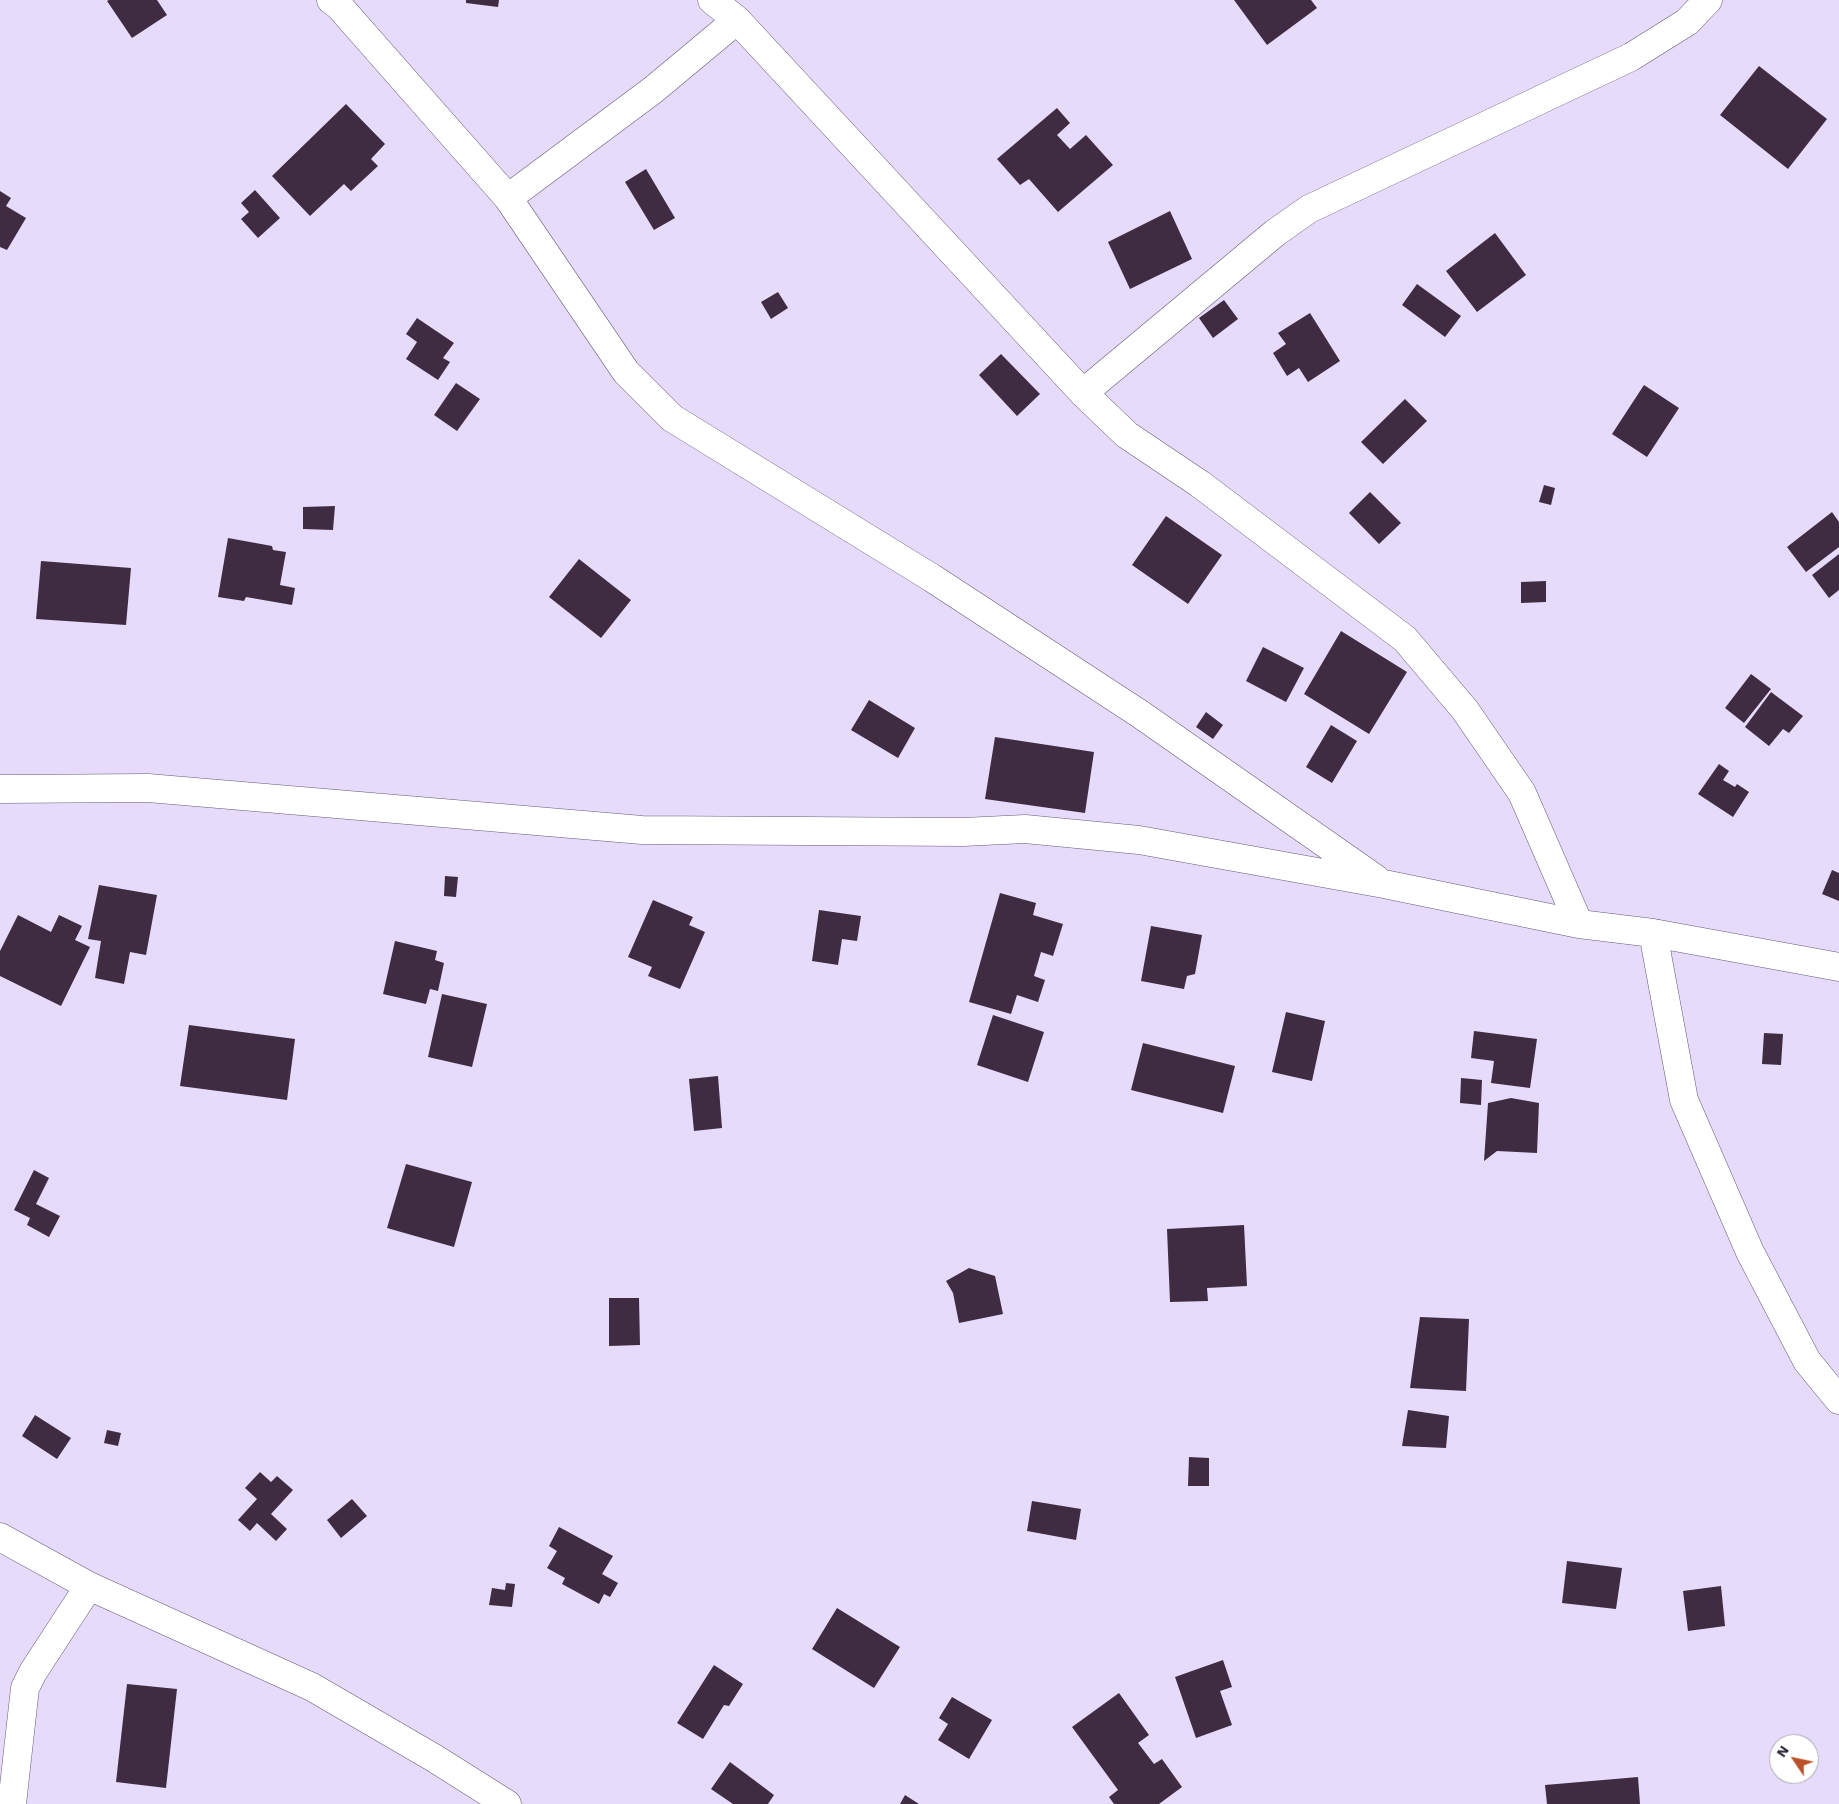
<!DOCTYPE html>
<style>
body{margin:0}
#map{position:relative;width:1839px;height:1804px;overflow:hidden;background:#e7dbfc;font-family:"Work Sans",sans-serif}
canvas{display:block}
.north{position:absolute;left:1769px;top:1734px;width:50px;height:50px;box-sizing:border-box;background:#fff;border:1px solid #aba9ae;border-radius:50%;rotate:304deg;font-size:14px;font-weight:700;line-height:20px;text-align:center;color:#2d2935}
.north::after{content:'';display:block;margin:auto;width:18px;height:22px;background:#b95229;clip-path:polygon(50% 0,100% 100%,50% 72%,0 100%)}
</style>
<div id="map">
<canvas width="1839" height="1804"></canvas>
<div class="north">N</div>
</div>
<script>
const ctx = document.querySelector('canvas').getContext('2d');
ctx.lineJoin = 'round';
function paint(path, color) { ctx.fillStyle = color; ctx.fill(path, 'evenodd'); }
function stroke(path, color, width, dash) { ctx.strokeStyle = color; ctx.lineWidth = width; ctx.lineCap = dash ? 'butt' : 'round'; ctx.setLineDash(dash || []); ctx.stroke(path); }
const building = new Path2D(`
 M109 0H157L167 15 132 38 107 1Z
 M466 0H499L498 7 466 3Z
 M1234 0H1311L1317 8 1267 45Z
 M1759 66 1827 119 1788 169 1720 115Z
 M346 104 385 144 371 159 378 166 351 191 344 184 310 216 272 176Z
 M1057 108 1070 123 1057 135 1070 149 1086 135 1113 165 1058 212 1029 179 1020 185 997 159Z
 M646 169 675 218 654 230 625 182Z
 M255 190 280 218 258 238 241 219 249 212 241 203Z
 M0 191 11 198 6 206 26 218 7 250 0 247Z
 M1170 211 1192 259 1130 289 1108 242Z
 M1495 233 1526 275 1477 312 1446 271Z
 M1417 284 1461 316 1445 337 1402 305Z
 M778 292 788 308 771 319 761 302Z
 M1224 300 1238 319 1213 338 1199 318Z
 M1310 313 1340 361 1308 382 1299 368 1287 376 1273 353 1286 344 1278 333Z
 M417 318 454 343 443 358 450 362 438 380 406 359 417 342 406 334Z
 M1001 354 1040 394 1017 416 979 375Z
 M456 383 480 399 457 431 434 415Z
 M1644 385 1679 408 1647 457 1612 434Z
 M1405 399 1427 421 1383 464 1361 442Z
 M1544 485 1555 488 1551 505 1539 502Z
 M1370 492 1401 523 1379 544 1349 513Z
 M335 506 333 530 303 529V507Z
 M1832 512 1839 522V547L1806 572 1787 547Z
 M1166 516 1222 555 1188 604 1132 565Z
 M228 538 272 546 273 550 286 552 280 585 295 588 292 605 246 597 244 601 218 597Z
 M1839 554V590L1829 598 1812 575Z
 M579 559 631 600 601 638 549 597Z
 M41 561 131 568 126 625 36 619Z
 M1546 581V602L1521 603V582Z
 M1341 631 1407 672 1369 734 1304 694Z
 M1263 647 1304 668 1286 702 1246 681Z
 M1751 674 1771 689 1744 723 1725 708Z
 M1771 692 1803 716 1789 733 1783 729 1769 746 1745 727Z
 M869 700 915 728 898 758 851 730Z
 M1206 712 1223 725 1213 739 1196 727Z
 M1331 725 1357 741 1332 783 1306 767Z
 M995 737 1094 752 1085 813 985 799Z
 M1719 764 1729 771 1723 780 1735 787 1737 784 1749 792 1733 817 1698 794Z
 M1832 870 1839 873V901L1822 894Z
 M445 876 458 877 456 897 444 896Z
 M99 885 157 895 146 955 130 952 124 984 95 978 101 941 88 939Z
 M1000 893 1036 903 1033 915 1063 924 1053 956 1041 952 1034 976 1045 980 1038 1002 1017 995 1011 1014 969 1002Z
 M653 900 693 917 689 925 705 932 680 989 648 976 652 967 628 957Z
 M819 910 861 916 857 941 842 939 838 965 812 961Z
 M18 915 51 932 59 915 82 926 75 940 90 947 61 1006 0 976V951Z
 M1151 926 1202 935 1195 974 1187 976 1184 989 1141 981Z
 M395 941 437 951 435 960 444 963 438 991 430 989 426 1004 383 994Z
 M442 994 487 1004 472 1067 428 1057Z
 M1286 1012 1325 1021 1312 1081 1272 1072Z
 M993 1015 1044 1032 1028 1082 977 1065Z
 M189 1025 295 1039 287 1100 180 1086Z
 M1474 1031 1537 1039 1530 1088 1491 1083 1494 1061 1471 1058Z
 M1764 1033 1783 1034 1781 1065 1762 1064Z
 M1143 1043 1235 1066 1223 1113 1131 1090Z
 M718 1076 722 1128 694 1131 689 1079Z
 M1461 1078 1482 1080 1481 1105 1460 1103Z
 M1511 1098 1539 1103 1537 1153 1497 1151 1484 1161 1488 1103Z
 M406 1164 472 1182 454 1247 387 1228Z
 M34 1170 49 1178 36 1204 60 1216 49 1237 27 1225 30 1218 14 1210Z
 M1244 1225 1247 1286 1207 1288 1208 1301 1170 1302 1167 1229Z
 M969 1268 995 1276 1003 1314 959 1323 953 1293 946 1281Z
 M609 1298H639L640 1345 609 1346Z
 M1420 1317 1469 1319 1466 1391 1410 1388Z
 M1408 1410 1449 1416 1446 1448 1402 1446Z
 M35 1415 71 1438 57 1459 22 1436Z
 M107 1430 121 1433 118 1446 104 1443Z
 M1189 1457 1209 1458V1486H1188Z
 M260 1472 271 1482 277 1476 293 1490 271 1514 287 1529 276 1541 257 1523 250 1531 238 1520 257 1499 245 1488Z
 M352 1499 367 1516 341 1538 327 1520Z
 M1032 1501 1081 1509 1076 1540 1027 1531Z
 M559 1527 613 1556 602 1574 618 1583 610 1597 604 1594 599 1604 562 1584 565 1578 547 1568 557 1551 549 1546Z
 M1567 1561 1622 1568 1616 1609 1562 1603Z
 M506 1583 515 1584 512 1607 489 1605 492 1588 505 1590Z
 M1721 1586 1725 1626 1688 1631 1683 1591Z
 M837 1608 900 1647 874 1688 812 1649Z
 M1223 1660 1232 1687 1220 1691 1232 1725 1196 1738 1175 1677Z
 M714 1665 743 1684 729 1706 724 1705 703 1739 677 1723Z
 M127 1684 177 1689 166 1788 116 1782Z
 M1119 1693 1149 1735 1138 1743 1154 1764 1162 1759 1182 1787 1159 1804H1114L1109 1797 1118 1790 1072 1727Z
 M952 1697 992 1720 969 1759 938 1740 948 1724 939 1718Z
 M730 1762 774 1795 768 1804H733L711 1789Z
 M1638 1777 1640 1804H1547L1545 1785Z
 M905 1795 919 1804H900Z`);
const minor = new Path2D(`
 M331 0 339 6 508 198 626 372 672 418 932 578 1140 714 1376 879
 M712 0 737 20
 M508 198 653 90 737 20 1083 393 1127 435 1200 484 1405 639 1465 710 1522 793 1579 924
 M1083 393 1275 233 1309 209 1631 57 1687 22 1708 0
 M0 789 148 788 642 830 963 832 1025 829 1139 840 1384 884 1579 924 1653 933 1839 967
 M1653 933 1684 1100 1750 1252 1807 1361 1839 1400
 M0 1537 89 1586 312 1687 434 1758 507 1804
 M12 1804 25 1688 33 1672 89 1586`);
paint(building, '#3f2c42');
stroke(minor, '#655a76', 29);
stroke(minor, '#fff', 28);
</script>
